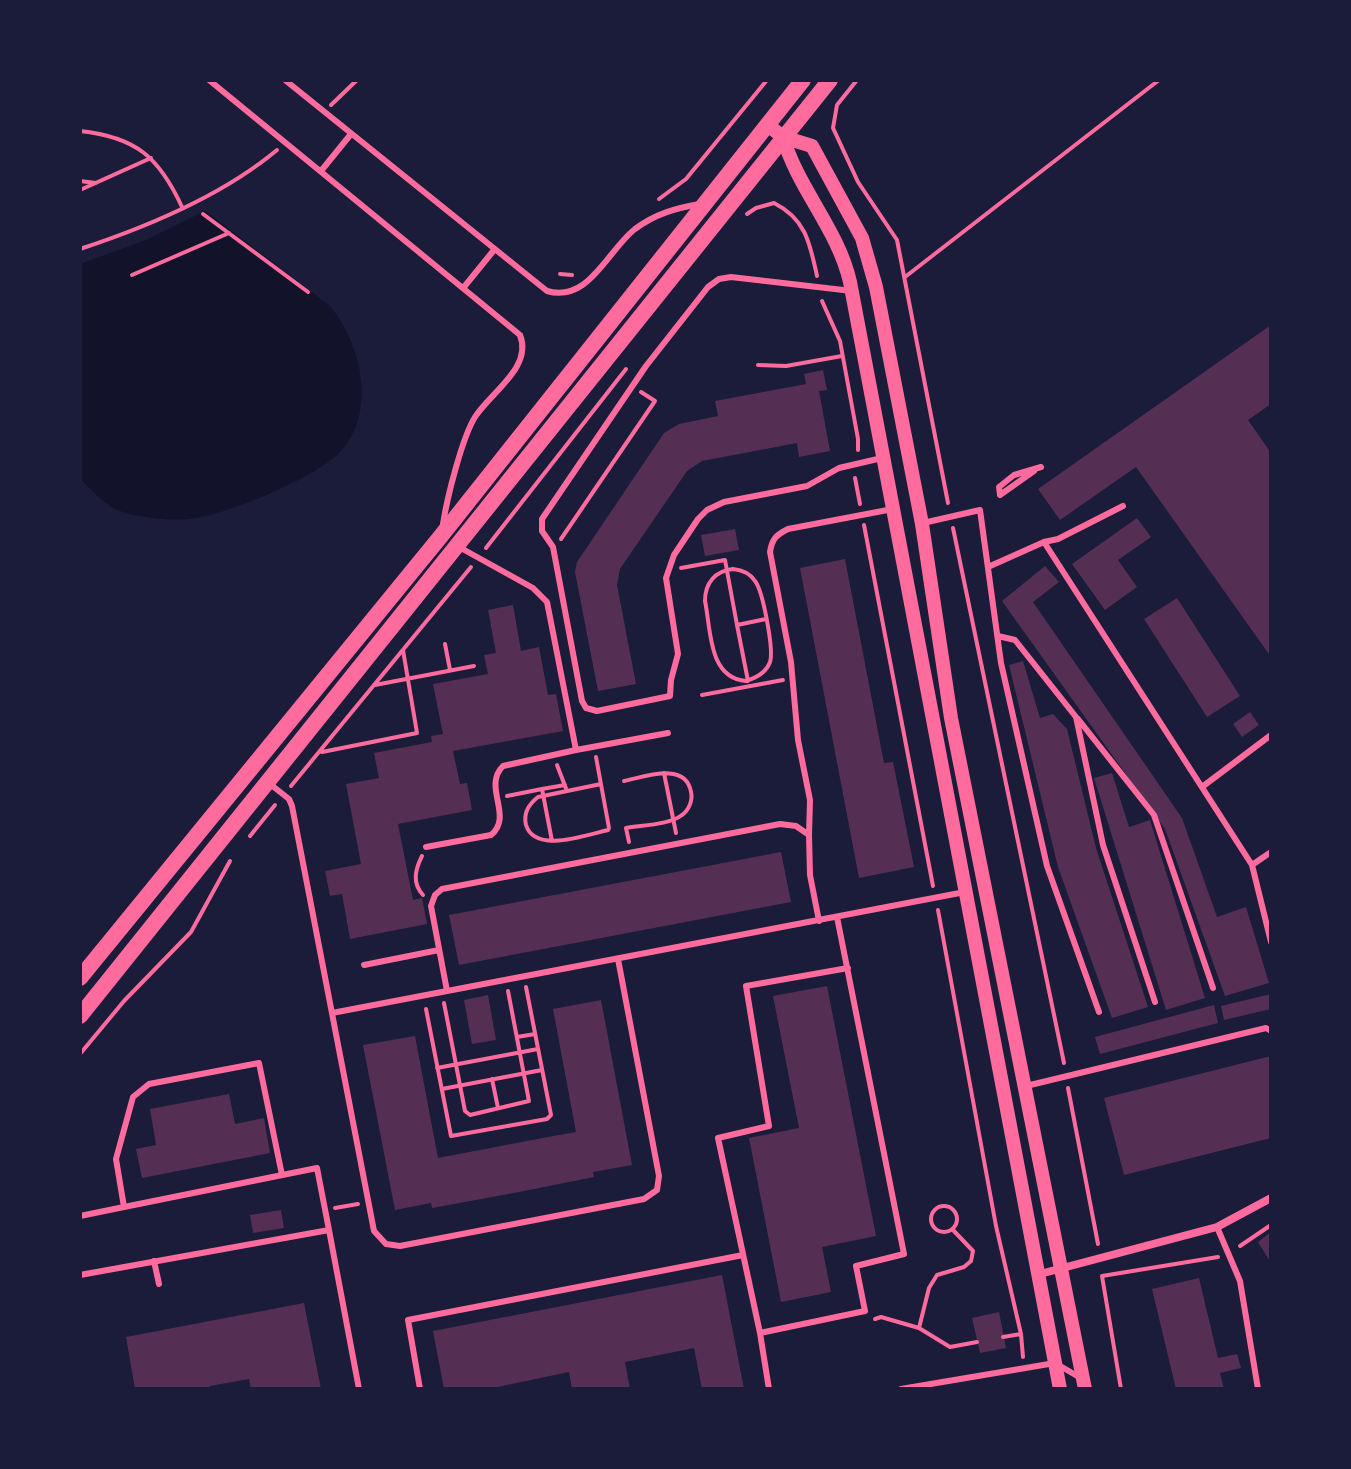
<!DOCTYPE html>
<style>
body{margin:0}
#map{position:relative;width:1351px;height:1469px;overflow:hidden;background:#1b1b3a;font-family:Spectral,serif}
canvas{display:block}
.frame{position:absolute;inset:0;border:82px solid #1b1b3a;pointer-events:none}
</style>
<div id="map">
<canvas width="1351" height="1469"></canvas>
<div class="frame"></div>
</div>
<script>
const ctx = document.querySelector('canvas').getContext('2d');
ctx.lineJoin = 'round';
function paint(path, color) { ctx.fillStyle = color; ctx.fill(path, 'evenodd'); }
function stroke(path, color, width, dash) { ctx.strokeStyle = color; ctx.lineWidth = width; ctx.lineCap = dash ? 'butt' : 'round'; ctx.setLineDash(dash || []); ctx.stroke(path); }
const water = new Path2D(`
 M205 211 329 305C361 342 378 412 340 452 315 478 226 515 190 519 171 521 142 518 123 512 106 507 93 491 80 479V264L146 240Z`);
const building = new Path2D(`
 M1271 325V404L1248 420 1271 453V657L1136 467 1060 520 1038 489Z
 M823 370 827 390 819 391 830 451 799 457 797 443 702 461 687 471 620 569 617 585 636 684 598 691 575 572 577 562 664 433 679 424 718 416 715 401 806 384 804 374Z
 M1137 518 1151 537 1118 560 1137 587 1105 610 1072 564Z
 M735 529 739 550 705 556 701 535Z
 M845 559 884 763 893 762 914 867 859 878 800 568Z
 M1045 566 1059 582 1033 602 1182 818 1217 917 1246 907 1269 983 1225 996 1165 829 1002 601Z
 M1177 598 1240 696 1207 717 1144 619Z
 M513 605 521 651 539 647 548 695 556 694 563 731 453 751 460 784 467 783 472 810 398 824 413 900 422 898 427 924 350 939 342 894 330 896 325 871 361 864 346 784 379 778 374 753 432 742 431 736 443 734 433 684 488 674 484 655 496 653 488 610Z
 M1023 661 1040 718 1053 714 1067 729 1096 848 1148 1007 1112 1018 1058 867 1009 665Z
 M1250 712 1259 725 1242 737 1233 724Z
 M1112 773 1129 827 1150 820 1205 998 1166 1010 1094 778Z
 M781 852 791 902 459 965 449 915Z
 M827 986 876 1236 822 1247 831 1292 781 1302 749 1138 799 1128 773 996Z
 M1271 994V1009L1224 1020 1221 1006Z
 M488 995 496 1040 472 1044 464 1000Z
 M601 1000 632 1165 593 1172 594 1177 514 1193 432 1208 431 1203 395 1210 363 1045 415 1036 438 1158 548 1137 576 1132 553 1009Z
 M1214 1005 1218 1023 1100 1054 1095 1037Z
 M1271 1056V1138L1124 1175 1104 1098Z
 M229 1094 235 1124 264 1118 270 1153 142 1178 136 1149 156 1145 150 1109Z
 M281 1210 284 1228 253 1233 250 1215Z
 M1271 1232V1263L1258 1242Z
 M722 1275 744 1389H702L694 1348 625 1362 630 1389H572L569 1372 488 1389H444L433 1331Z
 M1199 1278 1218 1358 1237 1354 1241 1368 1220 1373 1224 1389H1176L1152 1289Z
 M304 1303 321 1389H251L249 1379 210 1386V1389H135L126 1337Z
 M999 1312 1006 1348 980 1353 972 1318Z`);
const path = new Path2D(`
 M857 80 837 105 833 128 858 182 897 240 948 503
 M331 105 357 80
 M80 131C136 137 159 157 182 207
 M80 181 96 183
 M80 190 151 158
 M659 199 686 179 767 80
 M203 214 308 292
 M747 214 756 208 774 203C806 219 810 244 817 276
 M80 249C147 227 222 196 277 150
 M560 274 572 275
 M132 275 229 233
 M905 277 1159 80
 M822 301 840 341 858 439V450
 M758 365 786 366 842 356
 M855 478 860 504
 M864 525 933 886
 M953 528 1064 1063
 M561 539 655 401 641 392
 M486 548 626 369
 M681 568 725 560 737 625 766 619
 M733 569C742 570 750 573 755 581 763 591 774 650 770 662 766 673 756 678 746 681 708 678 711 629 705 601 705 583 715 571 733 569Z
 M737 625 748 681
 M445 644 450 670
 M375 685 474 666
 M702 695 783 680
 M322 752 417 733 403 650
 M596 757 609 828 608 830C586 835 535 854 526 825 523 813 529 804 538 797L601 784
 M557 765 567 791
 M664 773 676 833
 M624 781C644 777 686 761 691 792 693 800 689 810 682 815 669 825 643 825 626 828L629 842
 M291 786 471 567
 M542 789 565 785
 M507 796 542 789 552 841
 M250 836 275 805
 M422 856C415 870 412 883 423 895
 M938 910 996 1226 1021 1334 1023 1357
 M444 1003 465 1111 470 1115 529 1101 508 991
 M426 1009 451 1136 547 1119 551 1115 526 987
 M517 1037 535 1034
 M80 1054 124 1001 191 932 230 861
 M437 1068 538 1049
 M492 1079 498 1108
 M1068 1088 1098 1244
 M442 1089 542 1070
 M931 1219a13 13 0 1 1 26 0a13 13 0 1 1-26 0Z
 M335 1208 358 1204
 M1240 1246 1271 1225
 M875 1319 881 1317 919 1328 950 1347 977 1342
 M919 1328 929 1288 937 1275 964 1267 971 1261 973 1251 953 1230
 M1003 1337 1021 1334
 M1121 1389 1102 1276 1218 1257`);
const service = new Path2D(`
 M209 80 520 335C533 367 491 392 475 417 462 438 447 498 443 524
 M285 80 547 291C589 303 607 251 635 229 655 214 676 208 700 204
 M321 171 351 134
 M464 287 494 250
 M852 291 731 277 719 279 708 287 646 366 542 519V531L553 547 582 701 586 708 597 711 670 696 671 680 678 654 666 578 674 555 698 519 707 510 724 502 807 486 839 468 882 458
 M1000 495 999 487 1014 475 1041 467
 M1000 495 1034 471
 M923 523 980 510 1001 663 1047 866 1099 1012
 M1044 542 1252 865 1271 942
 M988 567 1044 542 1058 539 1123 506
 M998 636 1015 640 1076 717 1103 845 1155 1002
 M1078 719 1154 815 1213 988
 M576 750 668 733
 M270 784 289 799 292 806 374 1231 386 1244 400 1246 644 1199 657 1190 659 1176 618 959
 M1202 787 1271 735
 M809 835 810 800 798 740 791 662 770 552C772 539 776 535 788 529L893 509
 M426 847 491 835C514 816 482 787 503 766L576 750 547 602 533 588 459 547
 M1252 865 1271 852
 M364 965 439 950
 M447 991 431 906 435 895 442 889 780 824 796 826 809 835 810 875 819 921
 M332 1013 965 892
 M1026 1086 1266 1028 1271 1031
 M282 1175 259 1063 149 1084 133 1097 116 1159 124 1207 317 1168 329 1230
 M80 1216 124 1207
 M1217 1227 1240 1281 1258 1389
 M154 1261 159 1284
 M80 1275 329 1230 359 1389
 M760 1333 718 1138 769 1126 746 986 848 968
 M420 1389 408 1320 743 1255
 M769 1389 760 1333 865 1311 856 1266 904 1254 837 917
 M901 1389 1055 1363 1079 1377`);
const minor = new Path2D(`
 M1040 1274 1217 1227 1271 1198`);
const tertiary = new Path2D(`
 M769 126 783 137 812 146 862 238 876 287 922 524 951 718 1085 1389
 M783 137C798 189 838 229 850 282L1060 1389`);
const secondary = new Path2D(`
 M80 978 441 536 803 80
 M80 1016 830 80`);
paint(water, '#12122b');
paint(building, '#542f53');
stroke(path, '#ff6b9d', 4);
stroke(service, '#ff6b9d', 6);
stroke(minor, '#ff6b9d', 8);
stroke(tertiary, '#ff6b9d', 14);
stroke(secondary, '#ff6b9d', 16);
</script>
